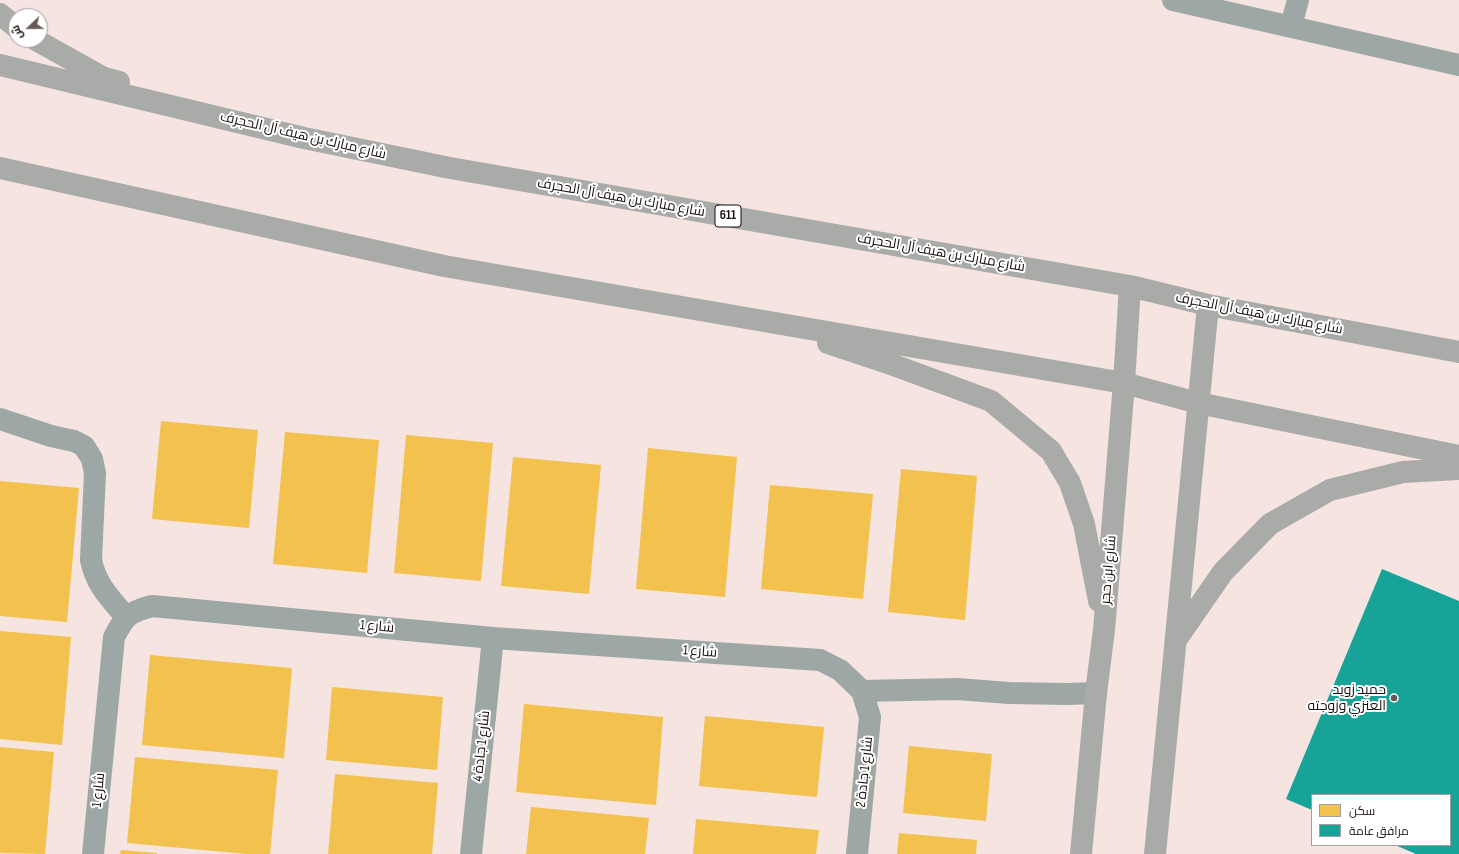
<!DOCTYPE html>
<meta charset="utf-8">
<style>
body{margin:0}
#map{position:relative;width:1459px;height:854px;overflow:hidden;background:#f5e4df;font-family:"Sofia Sans Condensed",Cairo,sans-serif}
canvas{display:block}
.legend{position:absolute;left:1311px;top:794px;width:140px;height:52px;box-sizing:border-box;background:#fff;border:1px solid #a39f9e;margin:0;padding:5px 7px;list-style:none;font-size:12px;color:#1a100d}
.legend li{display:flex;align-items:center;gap:8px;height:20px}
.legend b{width:20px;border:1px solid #a39f9e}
.north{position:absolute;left:8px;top:8px;width:40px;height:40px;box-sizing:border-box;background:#fff;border:1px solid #a39f9e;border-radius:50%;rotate:248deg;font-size:11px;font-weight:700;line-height:16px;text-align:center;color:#1a100d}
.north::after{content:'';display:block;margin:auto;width:14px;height:18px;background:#675a56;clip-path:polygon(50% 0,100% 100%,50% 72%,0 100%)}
</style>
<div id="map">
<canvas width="1459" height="854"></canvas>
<ul class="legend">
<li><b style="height:11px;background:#f2c14e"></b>سكن</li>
<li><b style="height:11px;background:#17a398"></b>مرافق عامة</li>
</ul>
<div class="north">ش</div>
</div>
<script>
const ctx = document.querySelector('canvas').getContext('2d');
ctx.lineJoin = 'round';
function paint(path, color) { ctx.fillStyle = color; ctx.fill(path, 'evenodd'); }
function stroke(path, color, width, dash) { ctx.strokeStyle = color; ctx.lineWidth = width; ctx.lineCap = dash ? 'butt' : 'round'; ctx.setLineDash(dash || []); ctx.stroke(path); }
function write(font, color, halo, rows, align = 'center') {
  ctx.font = font + ' "Sofia Sans Condensed",Cairo,sans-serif'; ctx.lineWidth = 4; ctx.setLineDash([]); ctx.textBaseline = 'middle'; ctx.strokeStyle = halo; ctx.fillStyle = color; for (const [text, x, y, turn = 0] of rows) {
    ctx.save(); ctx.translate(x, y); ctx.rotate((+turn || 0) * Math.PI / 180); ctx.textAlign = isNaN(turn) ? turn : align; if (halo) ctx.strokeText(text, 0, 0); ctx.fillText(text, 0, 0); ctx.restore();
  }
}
const homes = new Path2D(`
 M161 421 258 430 249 528 152 519Z
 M285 432 379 440 367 573 273 564Z
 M406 435 493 443 481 581 394 573Z
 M648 448 737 457 725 597 636 589Z
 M513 457 601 465 589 594 501 586Z
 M901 469 977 476 965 620 888 612Z
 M0 481 79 488 67 622 0 616Z
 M770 485 873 494 863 599 761 589Z
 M0 631 71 637 62 745 0 739Z
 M150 655 292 668 284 758 142 745Z
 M332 687 443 697 437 770 326 760Z
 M524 704 663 717 656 805 516 792Z
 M705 716 824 727 817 797 699 786Z
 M909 746 992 754 986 821 903 813Z
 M0 747 54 752 45 854 0 853Z
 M135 757 278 770 270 854H247L127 843Z
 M335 774 438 783 432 854H328Z
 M531 807 649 818 645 854H526Z
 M696 819 819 830 816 854H693Z
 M899 833 977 840 976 854H897Z
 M121 850 157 853V854H120Z`);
const public = new Path2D(`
 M1382 569 1459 601V854H1416L1395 845H1450V795H1312V810L1286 799Z`);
const minor = new Path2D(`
 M1173 0 1459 65
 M1291 26 1298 0
 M0 419 51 436 74 441 84 446 92 459 95 473 91 560C96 585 110 598 126 617
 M862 691 957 689 1009 693 1067 694 1096 693
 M93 854 114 637C125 616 129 612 152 606L493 638 820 660 840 670 862 691 870 717 857 854
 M471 854 493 638`);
const major = new Path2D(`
 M0 14 16 27
 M36 40 104 78 119 82
 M0 65 304 138 450 168 1130 286 1208 305 1459 352
 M0 168 444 266 1124 383 1198 403 1459 456
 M828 343 888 363 991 401 1051 451 1070 483 1084 524 1099 601
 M1176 640 1223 572 1270 524 1330 490 1403 472 1459 469
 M1081 854 1096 693 1104 630 1124 383 1130 286
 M1155 854 1208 305`);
const markers = [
 [1394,698,4,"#675a56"]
];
const shields = [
 [728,216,26]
];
const shieldNames = [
 ["611",728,216]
];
const streetNames = [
 ["شارع مبارك بن هيف آل الحجرف",303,136,13],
 ["شارع مبارك بن هيف آل الحجرف",621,198,10],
 ["شارع مبارك بن هيف آل الحجرف",941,253,10],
 ["شارع مبارك بن هيف آل الحجرف",1259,314,11],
 ["شارع ابن حجر",1109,570,-85],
 ["شارع 1",377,627,5],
 ["شارع 1",700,652,4],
 ["شارع 1 جادة 4",482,746,-84],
 ["شارع 1 جادة 2",865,772,-84],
 ["شارع 1",99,790,-84]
];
const poiNames = [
 ["حميد زويد",1386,690],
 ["العنزي وزوجته",1386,706]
];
paint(homes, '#f2c14e');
paint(public, '#17a398');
stroke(minor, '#9da8a6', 22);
stroke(major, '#a9aba9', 22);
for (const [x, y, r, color] of markers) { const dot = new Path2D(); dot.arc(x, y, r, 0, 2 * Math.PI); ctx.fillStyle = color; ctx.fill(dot); stroke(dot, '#fff', 1.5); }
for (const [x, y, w] of shields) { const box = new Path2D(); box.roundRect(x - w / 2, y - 11, w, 22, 3); ctx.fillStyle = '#fff'; ctx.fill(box); stroke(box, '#1a100d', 1); }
write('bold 13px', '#1a100d', null, shieldNames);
write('14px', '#1a100d', '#fff', streetNames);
write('14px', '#1a100d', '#fff', poiNames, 'right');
</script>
